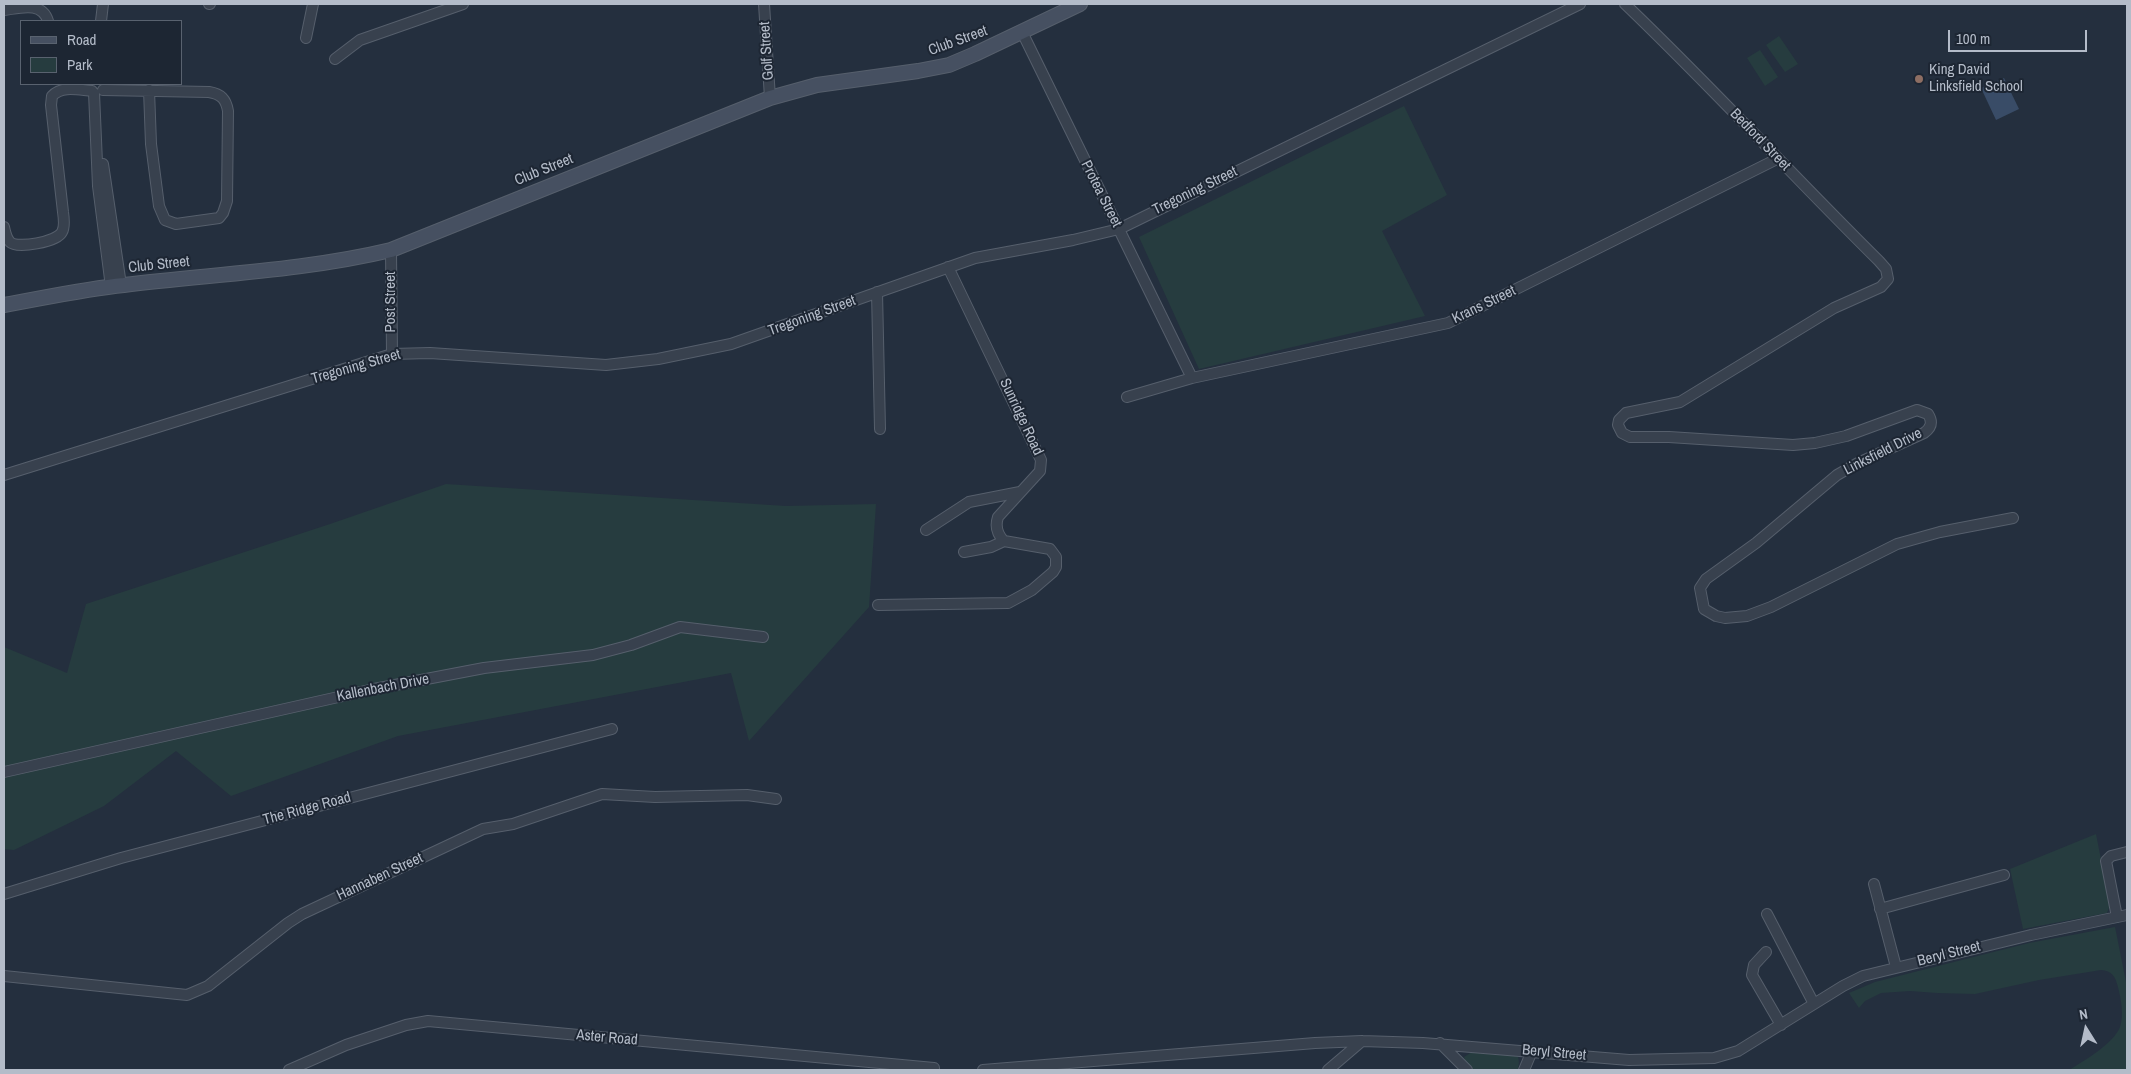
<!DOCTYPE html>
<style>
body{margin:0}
#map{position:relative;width:2131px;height:1074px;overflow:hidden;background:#242f3e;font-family:"Archivo Narrow",sans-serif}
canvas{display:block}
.frame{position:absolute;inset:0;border:5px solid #b4bcc9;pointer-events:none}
.legend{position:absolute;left:20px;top:20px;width:162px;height:65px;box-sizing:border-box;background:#1d2633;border:1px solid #59626f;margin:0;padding:6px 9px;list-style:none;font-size:15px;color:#b4bcc9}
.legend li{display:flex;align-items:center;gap:10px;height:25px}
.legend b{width:25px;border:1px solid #59626f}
.north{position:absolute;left:2061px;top:1004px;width:50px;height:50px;-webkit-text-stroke:4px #1d2633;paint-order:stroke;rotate:350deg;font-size:14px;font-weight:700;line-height:20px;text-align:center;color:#b4bcc9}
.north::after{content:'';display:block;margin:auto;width:18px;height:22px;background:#b4bcc9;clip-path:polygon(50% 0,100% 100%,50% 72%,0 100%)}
.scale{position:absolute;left:1948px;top:30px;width:139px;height:22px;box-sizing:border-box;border:2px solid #b4bcc9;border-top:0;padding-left:6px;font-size:15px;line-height:18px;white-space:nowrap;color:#b4bcc9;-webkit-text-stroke:4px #1d2633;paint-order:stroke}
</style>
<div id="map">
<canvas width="2131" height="1074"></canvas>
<div class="frame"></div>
<ul class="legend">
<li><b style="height:6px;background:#465061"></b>Road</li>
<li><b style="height:14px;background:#263c3f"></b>Park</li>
</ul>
<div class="north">N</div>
<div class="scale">100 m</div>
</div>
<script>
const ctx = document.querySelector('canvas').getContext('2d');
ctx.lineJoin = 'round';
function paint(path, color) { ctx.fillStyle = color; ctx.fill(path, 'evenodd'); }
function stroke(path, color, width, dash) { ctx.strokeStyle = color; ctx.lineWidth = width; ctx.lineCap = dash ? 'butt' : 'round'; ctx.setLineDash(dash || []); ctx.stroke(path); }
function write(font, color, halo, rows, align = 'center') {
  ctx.font = font + ' "Archivo Narrow",sans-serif'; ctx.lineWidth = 4; ctx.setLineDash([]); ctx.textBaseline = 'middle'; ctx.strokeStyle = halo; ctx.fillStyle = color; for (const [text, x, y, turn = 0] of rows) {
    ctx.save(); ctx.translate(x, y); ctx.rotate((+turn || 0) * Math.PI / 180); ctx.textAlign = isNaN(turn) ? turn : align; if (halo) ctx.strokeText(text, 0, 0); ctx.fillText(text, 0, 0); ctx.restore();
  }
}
const green = new Path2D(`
 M1779 36 1798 64 1785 72 1766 45Z
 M1760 50 1778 77 1765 86 1747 58Z
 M1404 106 1447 195 1382 231 1425 316 1199 369 1139 237Z
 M446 484 786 506 876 504 869 607 749 741 731 673 398 736 231 796 176 751 104 806 14 850 4 849V647L67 673 86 604 330 524Z
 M2096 834 2110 905 2107 913 2023 929 2010 869Z
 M2115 927 2127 987V1070H2069C2084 1061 2114 1043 2120 1027 2124 1015 2121 999 2118 987 2115 976 2112 971 2101 970L2039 980 1975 994 1937 993 1910 991 1881 993 1865 1001 1859 1008 1849 993 1875 982 2029 943Z
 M1472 1052 1510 1054 1518 1057 1519 1062 1518 1070H1474L1465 1061 1464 1057Z`);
const water = new Path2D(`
 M2004 78 2019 109 1996 120 1981 88Z`);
const street = new Path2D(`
 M209 4H210
 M764 4 770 98
 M1625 4C1712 87 1793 176 1879 261L1886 269 1888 279 1881 287 1834 308 1680 402 1626 413 1619 420 1618 425 1622 433 1630 437H1669L1793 445 1815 443 1846 436 1917 410 1928 414C1933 422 1931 428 1924 433L1858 463 1837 475 1756 543 1706 579 1700 588 1704 609 1716 616 1725 618 1747 616 1771 607 1897 544 1940 532 2013 518
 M4 10C20 8 42 1 48 21
 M101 21 103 4
 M1022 32 1192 378 1448 323 1777 159
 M306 38 313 4
 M335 59 360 40 463 4
 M103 90 209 92C221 94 226 99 228 111L227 201 223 213 219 218 176 224 165 220 159 206 151 144 149 90
 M94 93 98 186 111 287
 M103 164 121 285
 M4 227C5 231 6 238 10 242 17 249 57 242 62 232 65 227 64 219 63 212L51 105 52 96C62 85 79 90 92 91
 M391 250 392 354
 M877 292 880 429
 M1127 397 1192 378
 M4 475 392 354 430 353 606 365 658 359 731 344 975 258 1073 240 1119 229 1580 4
 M926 530 969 502 1020 492
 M964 552 991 547 1004 541
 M878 605 1008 603 1032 590 1053 572 1056 567V557L1050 549 1004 541C997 534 995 526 998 517L1040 471 1041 460 948 267
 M4 772 374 689 484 668 593 655 631 645 680 627 763 637
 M1874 884 1896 967
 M4 894 121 858 612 729
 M1880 909 2004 875
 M1767 914 1814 1004
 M2117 917 2106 861 2111 856 2127 852
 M1766 952 1754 965 1752 975 1781 1025
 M4 976 187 995 208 986 288 923 302 914 483 829 513 824 602 794 655 797 747 795 776 799
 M1440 1043 1467 1070
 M289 1070 346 1045 406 1025 428 1021 934 1068V1070
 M983 1070 1315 1043 1362 1041 1423 1043 1629 1060 1714 1058 1738 1051 1843 986 1863 976 2031 935 2127 915
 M1328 1070 1362 1041
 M1524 1070 1532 1051`);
const secondary = new Path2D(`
 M4 305C44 298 84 289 124 285 213 274 303 271 391 250L770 98 817 85 918 71 949 65 975 54 1080 4`);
const markers = [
 [1919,79,5,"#8d6e63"]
];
const streetNames = [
 ["Club Street",958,41,-20],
 ["Golf Street",767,51,-94],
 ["Bedford Street",1760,140,46],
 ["Club Street",544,170,-22],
 ["Tregoning Street",1195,191,-26],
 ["Protea Street",1101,194,63],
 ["Club Street",159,265,-6],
 ["Post Street",391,302,-90],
 ["Krans Street",1484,305,-26],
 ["Tregoning Street",812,316,-20],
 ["Tregoning Street",356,367,-16],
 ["Sunridge Road",1021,417,65],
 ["Linksfield Drive",1883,452,-27],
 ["Kallenbach Drive",383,688,-11],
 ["The Ridge Road",307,809,-15],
 ["Hannaben Street",380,877,-25],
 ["Beryl Street",1949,954,-14],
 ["Aster Road",607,1038,5],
 ["Beryl Street",1554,1053,5]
];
const poiNames = [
 ["King David",1929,70],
 ["Linksfield School",1929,87]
];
paint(green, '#263c3f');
paint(water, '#394c67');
stroke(street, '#565f6c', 12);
stroke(secondary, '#565f6c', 16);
stroke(street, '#38414e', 10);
stroke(secondary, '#465061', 14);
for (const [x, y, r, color] of markers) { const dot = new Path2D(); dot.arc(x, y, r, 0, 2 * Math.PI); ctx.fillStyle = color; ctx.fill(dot); stroke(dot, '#1d2633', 2); }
write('15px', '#b4bcc9', '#1d2633', streetNames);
write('15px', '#b4bcc9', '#1d2633', poiNames, 'left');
</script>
